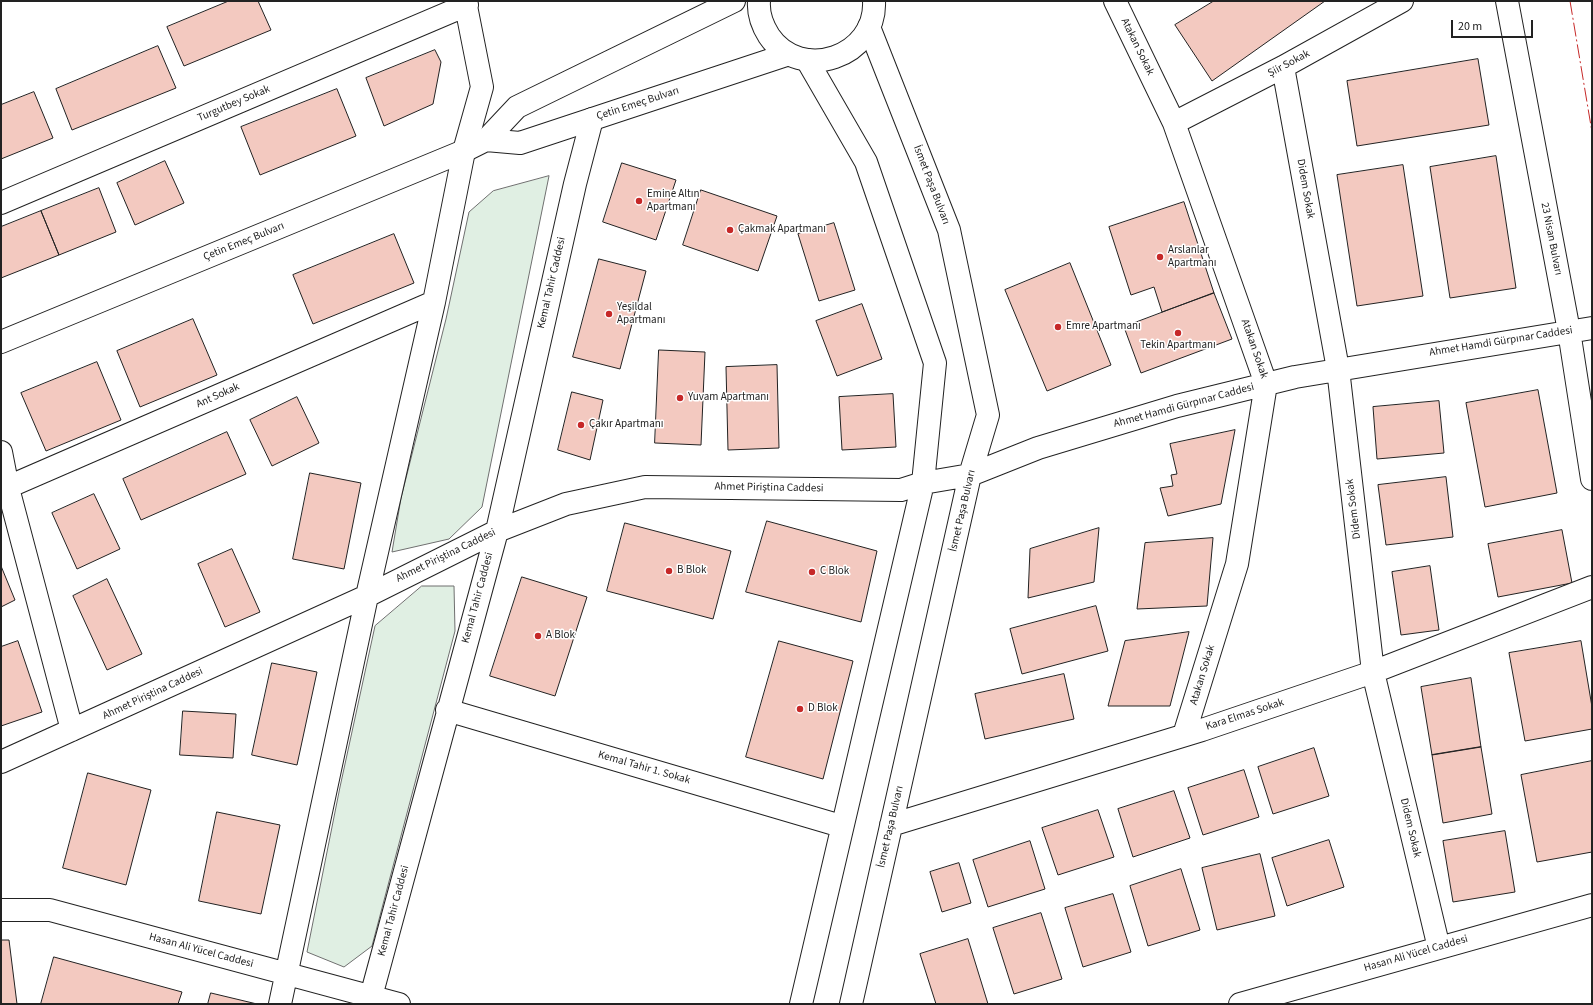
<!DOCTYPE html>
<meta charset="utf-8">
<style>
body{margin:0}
#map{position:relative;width:1593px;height:1005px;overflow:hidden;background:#fff;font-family:"Source Sans 3",sans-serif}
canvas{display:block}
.frame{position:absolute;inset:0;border:2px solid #222;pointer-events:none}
.scale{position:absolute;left:1451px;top:20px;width:82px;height:18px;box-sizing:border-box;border:2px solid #222;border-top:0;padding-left:5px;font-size:12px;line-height:14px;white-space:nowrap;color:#222;-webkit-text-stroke:3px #fff;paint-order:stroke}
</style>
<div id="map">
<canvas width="1593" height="1005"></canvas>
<div class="frame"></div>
<div class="scale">20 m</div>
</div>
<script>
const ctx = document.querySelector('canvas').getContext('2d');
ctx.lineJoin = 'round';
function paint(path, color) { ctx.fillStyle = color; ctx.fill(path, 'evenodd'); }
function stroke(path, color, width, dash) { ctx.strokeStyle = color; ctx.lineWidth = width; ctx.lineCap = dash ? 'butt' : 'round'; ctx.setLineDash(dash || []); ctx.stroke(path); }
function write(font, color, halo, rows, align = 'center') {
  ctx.font = font + ' "Source Sans 3",sans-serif'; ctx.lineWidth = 3; ctx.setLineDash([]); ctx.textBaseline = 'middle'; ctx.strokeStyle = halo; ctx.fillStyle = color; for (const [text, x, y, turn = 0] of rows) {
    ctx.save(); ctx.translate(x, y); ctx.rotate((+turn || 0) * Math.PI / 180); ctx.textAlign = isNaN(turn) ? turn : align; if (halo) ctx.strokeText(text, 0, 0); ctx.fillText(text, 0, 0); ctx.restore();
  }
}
const green = new Path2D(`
 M549 176 482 507 449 539 392 552 401 498 446 319 469 212 493 191Z
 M422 586H454L455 631 372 946 344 967 307 952 340 787 375 626Z`);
const building = new Path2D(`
 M229 1H258L271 30 184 66 167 27Z
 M1214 1H1325L1212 81 1175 25Z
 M158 46 176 88 72 130 56 89Z
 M435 50 441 62 433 104 384 126 366 78Z
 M1478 59 1489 125 1357 146 1347 81Z
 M337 89 356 136 260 175 241 127Z
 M34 92 53 138 1 159V105Z
 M1496 156 1516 288 1450 298 1430 167Z
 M165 161 184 203 135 225 117 183Z
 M622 163 676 180 656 240 603 222Z
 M1403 165 1423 296 1357 306 1337 175Z
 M99 188 116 232 59 255 41 211Z
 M701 190 777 216 758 271 683 245Z
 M1184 202 1214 293 1162 312 1154 287 1131 295 1109 227Z
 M41 211 59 255 1 278V227Z
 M834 223 855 290 819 301 798 234Z
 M394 234 414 283 313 324 293 275Z
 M599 259 646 271 620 369 573 357Z
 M1070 263 1111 365 1047 391 1005 290Z
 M1214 293 1232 339 1141 373 1124 327Z
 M862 304 882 359 837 376 816 321Z
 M193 319 217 375 140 407 117 351Z
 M659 350 705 352 701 445 655 443Z
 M97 362 121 420 46 451 21 393Z
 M777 365 779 448 728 450 726 367Z
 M1538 390 1557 493 1485 507 1466 403Z
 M572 392 603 400 590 460 558 450Z
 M893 394 896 447 842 450 839 397Z
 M297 397 319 443 272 466 250 420Z
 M1439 401 1444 453 1377 459 1373 407Z
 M1235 430 1221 504 1168 516 1160 488 1173 486 1171 475 1177 474 1170 444Z
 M227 432 246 474 141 520 123 479Z
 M310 473 361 483 344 569 293 559Z
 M1446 477 1453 537 1386 545 1378 485Z
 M94 494 120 549 77 569 52 513Z
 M767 521 877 551 861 622 746 592Z
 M625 523 731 551 713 619 607 591Z
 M1099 528 1094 582 1028 598 1030 549Z
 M1562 530 1572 583 1498 597 1488 544Z
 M1213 538 1207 606 1137 609 1145 543Z
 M232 549 260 612 225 627 198 564Z
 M1 566 15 600 1 607Z
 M1430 566 1439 630 1401 635 1392 572Z
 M522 577 587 597 555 696 490 676Z
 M107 579 142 654 107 670 73 596Z
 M1096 606 1108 651 1022 674 1010 629Z
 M1189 632 1170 706H1108L1125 641Z
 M18 641 42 712 1 726V647Z
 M779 641 853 661 823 779 746 757Z
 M1581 641 1592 707V729L1525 741 1509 653Z
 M272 663 317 672 297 765 252 755Z
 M1064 674 1074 719 985 739 975 694Z
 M1471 678 1481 747 1432 755 1421 687Z
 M183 711 236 714 233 758 180 755Z
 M1481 747 1492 814 1443 823 1432 755Z
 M1314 748 1329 796 1273 814 1258 767Z
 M1592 761V852L1537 862 1521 775Z
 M1244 770 1259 817 1203 835 1188 788Z
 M88 773 151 790 126 885 63 868Z
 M1174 791 1190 838 1133 857 1118 809Z
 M1098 810 1114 857 1058 875 1042 828Z
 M217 812 280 825 261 914 199 901Z
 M1505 831 1515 892 1453 902 1443 841Z
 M1329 840 1344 887 1287 906 1272 858Z
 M1030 841 1045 889 988 907 973 860Z
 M1260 854 1275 916 1217 930 1202 868Z
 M959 863 971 903 942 912 930 872Z
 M1181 869 1200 930 1148 946 1130 886Z
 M1113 894 1131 952 1083 967 1065 908Z
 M1041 913 1062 979 1014 994 993 928Z
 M968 939 988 1004H936L920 954Z
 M1 940H9L17 1004H1Z
 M54 957 182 992 178 1004H41Z
 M211 993 257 1004H208Z`);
const minor = new Path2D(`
 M1115 1 1174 123 1266 384 1237 564 1184 735
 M1507 1 1569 331 1592 479
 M1283 67 1338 369 1373 672 1439 948
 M1174 123 1283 67 1402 1
 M1 203 467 5
 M1 452 8 488 72 730
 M1 490 434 302
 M447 710 841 826
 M1 762 367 596 497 531 566 504 645 487 901 490 923 483 970 475 1038 448 1177 406 1295 377 1592 328
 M891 825 1202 730 1373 672 1592 587
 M1 910H50L399 1004
 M280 1004 367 596 434 302 464 151 482 87 465 1
 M369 1004 497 531 575 184 592 119
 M801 1004 923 483 935 363 866 162 807 60
 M851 1004 970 475 988 415 949 230 869 27
 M1240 1004 1592 905`);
const major = new Path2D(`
 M759 1C758 14 762 25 769 36 801 83 877 57 874 1
 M486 140 520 143 789 54
 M1 342 464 151 486 140 517 107 734 1`);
const power = new Path2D(`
 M1570 1 1592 132`);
const markers = [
 [639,201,4,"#c62828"],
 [730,230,4,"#c62828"],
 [1160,257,4,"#c62828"],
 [609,314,4,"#c62828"],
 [1058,327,4,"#c62828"],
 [1178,333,4,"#c62828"],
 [680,398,4,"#c62828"],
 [581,425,4,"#c62828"],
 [669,571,4,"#c62828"],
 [812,572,4,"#c62828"],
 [538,636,4,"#c62828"],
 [800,709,4,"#c62828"]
];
const streetNames = [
 ["Atakan Sokak",1137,47,64],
 ["Şiir Sokak",1289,64,-28],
 ["Turgutbey Sokak",234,104,-23],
 ["Çetin Emeç Bulvarı",638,104,-18],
 ["İsmet Paşa Bulvarı",931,185,69],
 ["Didem Sokak",1305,189,80],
 ["23 Nisan Bulvarı",1551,239,79],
 ["Çetin Emeç Bulvarı",244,242,-22],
 ["Kemal Tahir Caddesi",552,283,-77],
 ["Ahmet Hamdi Gürpınar Caddesi",1501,342,-9],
 ["Atakan Sokak",1254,349,71],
 ["Ant Sokak",218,396,-24],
 ["Ahmet Hamdi Gürpınar Caddesi",1184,406,-15],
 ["Ahmet Piriştina Caddesi",769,488,1],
 ["Didem Sokak",1354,509,-97],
 ["İsmet Paşa Bulvarı",963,511,-77],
 ["Ahmet Piriştina Caddesi",446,556,-26],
 ["Kemal Tahir Caddesi",478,598,-75],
 ["Atakan Sokak",1203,675,-73],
 ["Ahmet Piriştina Caddesi",153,694,-25],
 ["Kara Elmas Sokak",1245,715,-18],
 ["Kemal Tahir 1. Sokak",644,768,16],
 ["İsmet Paşa Bulvarı",891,827,-77],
 ["Didem Sokak",1410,828,77],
 ["Kemal Tahir Caddesi",394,911,-75],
 ["Hasan Ali Yücel Caddesi",201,951,15],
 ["Hasan Ali Yücel Caddesi",1416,954,-16]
];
const poiNames = [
 ["Emine Altın",647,195],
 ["Apartmanı",647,208],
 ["Çakmak Apartmanı",738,230],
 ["Arslanlar",1168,251],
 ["Apartmanı",1168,264],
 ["Yeşildal",617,308],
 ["Apartmanı",617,321],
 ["Emre Apartmanı",1066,327],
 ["Tekin Apartmanı",1178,346,"center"],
 ["Yuvam Apartmanı",688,398],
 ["Çakır Apartmanı",589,425],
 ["B Blok",677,571],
 ["C Blok",820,572],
 ["A Blok",546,636],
 ["D Blok",808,709]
];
paint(green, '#e0efe3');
stroke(green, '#6f6f6f', 1);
paint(building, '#f3c9c0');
stroke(building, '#222', 1);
stroke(minor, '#222', 24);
stroke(major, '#222', 24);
stroke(minor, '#fff', 22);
stroke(major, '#fff', 22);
stroke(power, '#c62828', 1, [14, 3, 2, 3]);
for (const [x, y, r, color] of markers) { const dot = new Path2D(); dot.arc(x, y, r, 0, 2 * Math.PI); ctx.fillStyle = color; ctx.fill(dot); stroke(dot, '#fff', 1.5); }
write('11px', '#222', '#fff', streetNames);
write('11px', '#222', '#fff', poiNames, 'left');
</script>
